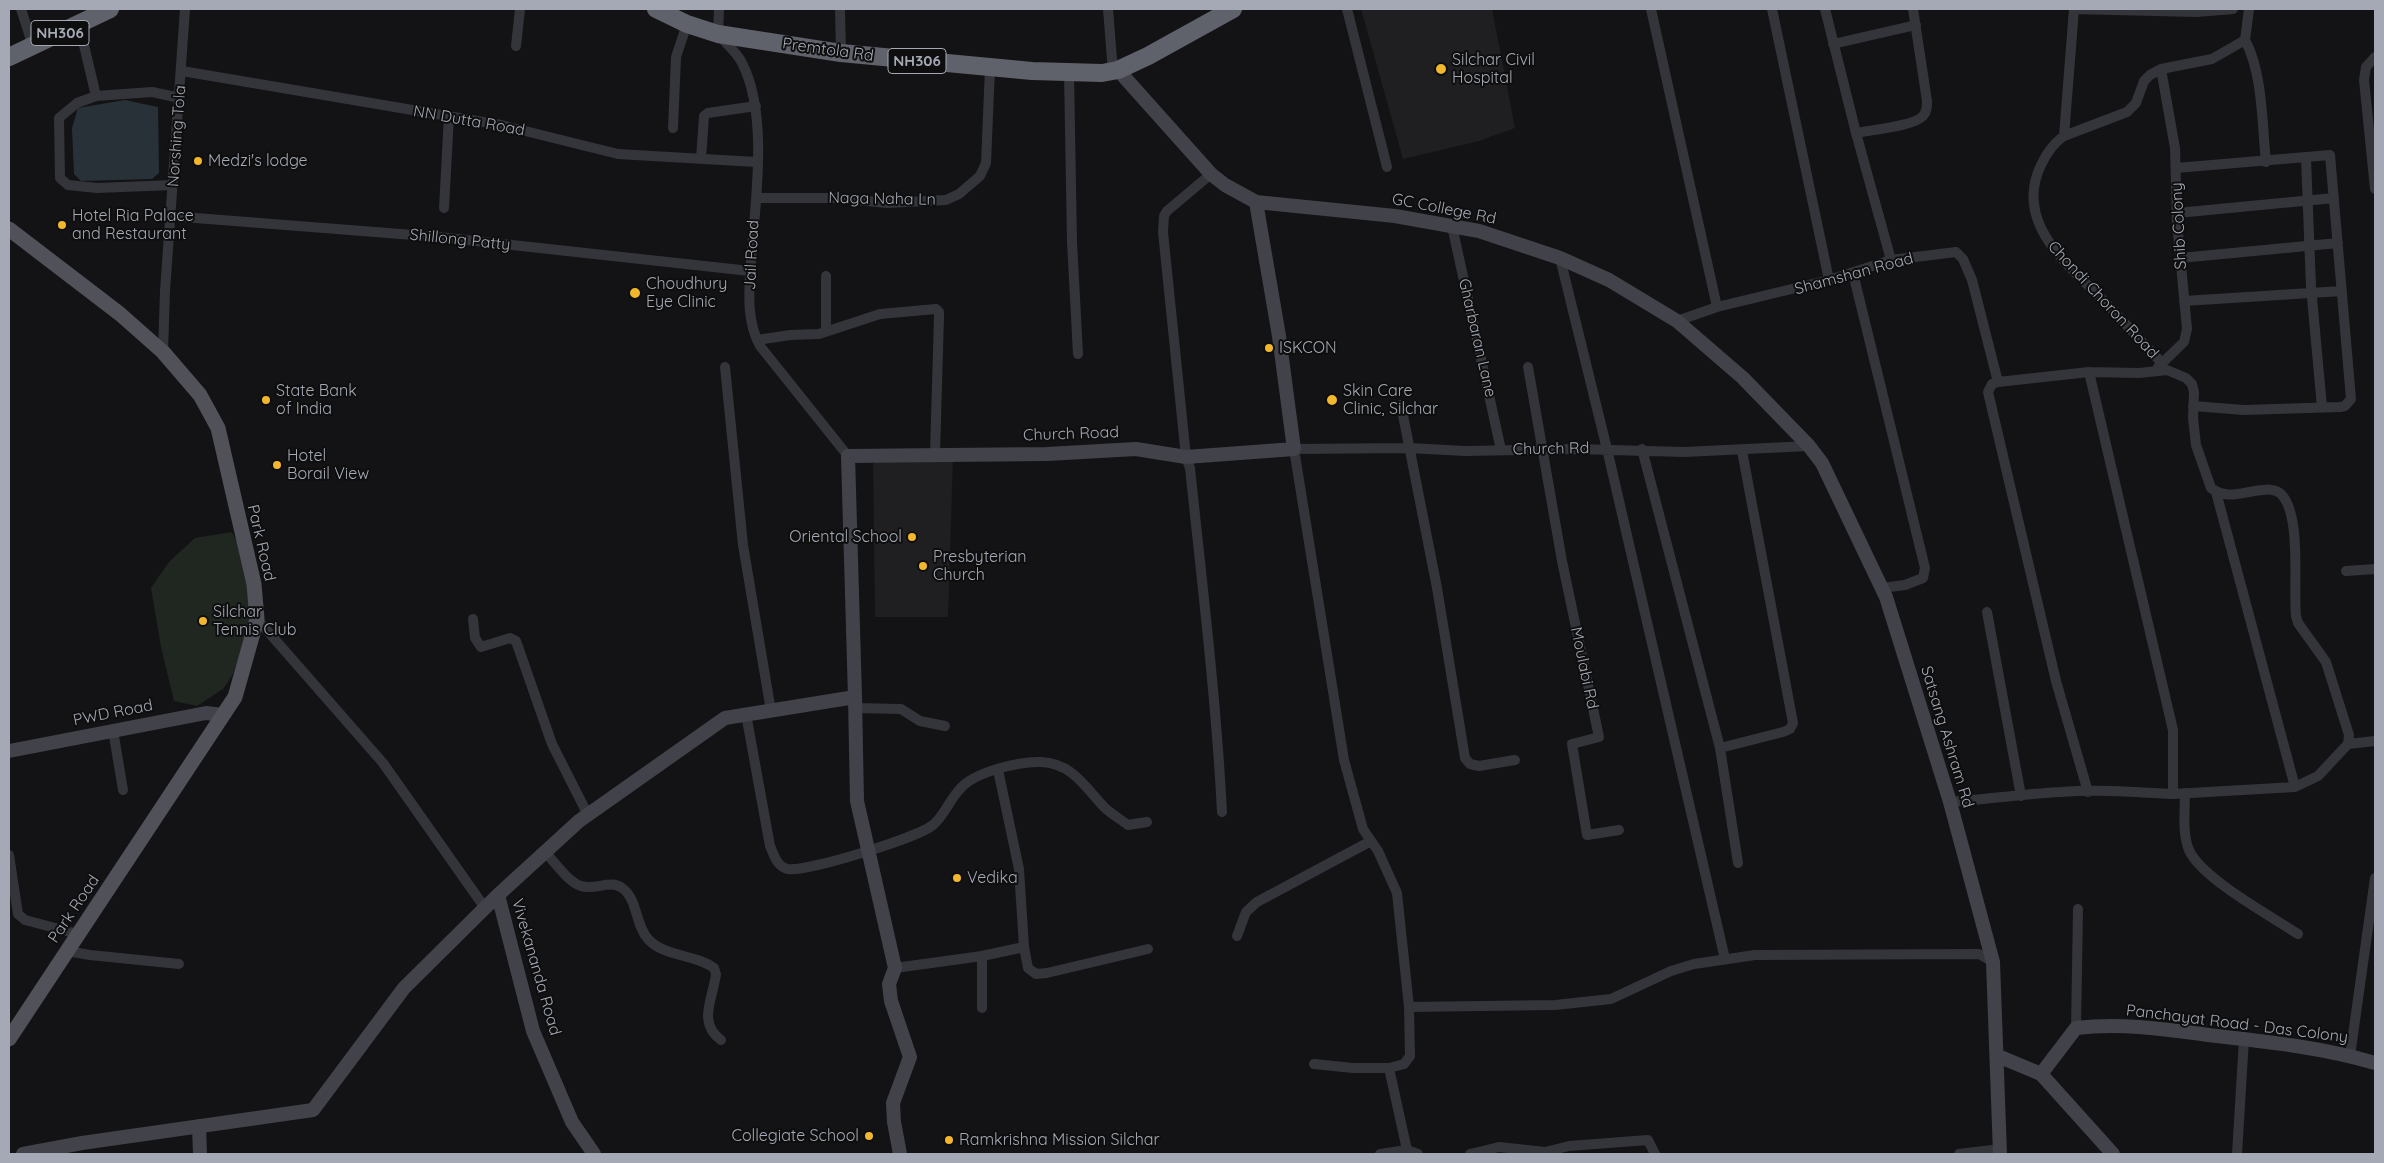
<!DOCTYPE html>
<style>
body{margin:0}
#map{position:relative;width:2384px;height:1163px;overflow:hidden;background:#131315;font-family:Quicksand,sans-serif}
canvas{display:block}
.frame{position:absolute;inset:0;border:10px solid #a4a9b5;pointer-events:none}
</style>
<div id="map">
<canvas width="2384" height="1163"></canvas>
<div class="frame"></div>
</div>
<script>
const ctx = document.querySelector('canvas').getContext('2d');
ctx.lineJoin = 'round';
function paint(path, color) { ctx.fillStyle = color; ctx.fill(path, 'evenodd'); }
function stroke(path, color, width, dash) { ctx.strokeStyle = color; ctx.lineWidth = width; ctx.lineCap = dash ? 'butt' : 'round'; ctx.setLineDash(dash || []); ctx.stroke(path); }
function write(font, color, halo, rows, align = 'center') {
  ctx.font = font + ' Quicksand,sans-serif'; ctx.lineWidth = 4; ctx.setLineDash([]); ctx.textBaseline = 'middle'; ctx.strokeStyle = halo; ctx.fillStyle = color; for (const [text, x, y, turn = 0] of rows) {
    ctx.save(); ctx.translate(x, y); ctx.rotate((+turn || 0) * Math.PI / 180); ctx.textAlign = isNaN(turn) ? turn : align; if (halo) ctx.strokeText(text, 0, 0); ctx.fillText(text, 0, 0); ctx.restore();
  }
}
const built = new Path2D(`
 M1361 9H1492L1515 128 1479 141 1403 159Z
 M873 451 953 457 948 617H875Z`);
const green = new Path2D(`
 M232 532 242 552 253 603 247 638 233 674 223 689 197 706 174 701 161 647 151 588 169 562 195 538Z`);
const water = new Path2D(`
 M125 100 158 107 159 173 152 179 81 181 74 174 72 128 78 108Z`);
const street = new Path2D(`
 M21 9 33 46
 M719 9 718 34C725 43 737 52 742 63 769 115 755 204 751 261 749 291 746 320 760 346L848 456
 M840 9 841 53
 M1108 9 1113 72
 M1347 9 1387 167
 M1651 9 1717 307
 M1772 9 1829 280
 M1825 9 1856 133
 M2074 9 2196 12 2233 9
 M79 24 96 96
 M2245 40C2263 73 2262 125 2266 162
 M1833 44 1916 25
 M516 46 520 9
 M2375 57 2366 67 2364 80 2375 189
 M182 71 501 125 618 154 756 162
 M1069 73 1072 242 1078 354
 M673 128 676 57 687 24
 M2064 136 2074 9
 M2306 158 2311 287 2322 407
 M701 159 704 116 708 113 756 106
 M2176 168 2330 155 2351 399 2345 406 2340 407 2244 410 2193 406
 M1211 174 1167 211 1164 216 1163 232 1186 457 1190 468C1202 583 1216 697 1222 812
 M173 185 97 188 68 185 60 178 59 118 77 103 96 96 152 92 180 98
 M756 198H837L887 203 946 200 959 194 980 176 986 163 990 68
 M444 208 449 116
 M2177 213 2334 198
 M170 216 439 237 750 271
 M1452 226 1501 450
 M1560 258 1607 449 1725 959
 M2180 258 2338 243
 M1891 260 1856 133C1870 130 1915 126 1923 116 1927 112 1927 106 1927 101L1913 9
 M1853 273 1925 568 1923 578 1905 585 1881 588
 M826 276V332
 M2184 301 2342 291
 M1677 321 1717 307 1829 280 1891 260 1956 252 1963 259 1972 280 1998 382
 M757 340 790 335 819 334 880 314 936 309 939 312V316L935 454
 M163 352 165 291 185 9
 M2162 363C2142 342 2122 320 2102 299 2068 265 2018 226 2038 172 2044 157 2051 145 2064 136L2127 112 2136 103 2144 81 2150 75 2161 69 2212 59 2245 40 2249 9
 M725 367 743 545 771 711
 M1528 367 1562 561 1599 737 1572 744 1587 835 1619 830
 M2158 367 2184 342 2187 329 2177 222 2175 148 2161 69
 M2089 372 2139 373 2167 370 2186 378 2192 384 2194 392 2193 418 2196 445 2211 488C2228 501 2244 491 2263 490 2269 489 2277 490 2281 494 2302 515 2293 588 2296 616L2298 623 2326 662 2349 735 2348 744 2318 776 2295 787 2173 794
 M1401 405 1437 588 1465 758 1470 764 1479 766 1515 760
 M1809 446 1684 452 1576 449 1465 451 1409 448 1294 449 1344 760 1363 829 1378 851 1397 893 1409 1007 1555 1005 1611 999 1671 971 1694 964 1755 955 1979 954 1993 962
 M1642 449 1720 748 1738 863
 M2216 492 2295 787
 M2346 571 2375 569
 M1987 612 2021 796
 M257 619 383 763 485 908
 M473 619 475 638 481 647 510 638 516 641 552 744 588 815
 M856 708 901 709 920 721 945 726
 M746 714 770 846C774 855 777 867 788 869 807 872 917 838 933 825 944 816 950 799 960 789 974 772 1020 761 1041 762 1072 763 1085 787 1104 807 1110 813 1120 819 1128 825L1147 822
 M113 730 123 790
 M2348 744 2375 741
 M1720 748 1783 732 1790 729 1793 723 1742 451
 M998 770 1019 869 1024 947
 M2185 793C2185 811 2182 833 2189 850 2201 878 2272 917 2298 934
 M1950 802C1987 799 2024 794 2061 792 2098 789 2136 792 2173 794V730L2089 372 1998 382 1992 384 1988 392 2056 681 2088 792
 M545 852C555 862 568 882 581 886 595 891 610 879 622 888 638 899 635 925 648 939 664 957 695 954 714 968L716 974C713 999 697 1022 721 1040
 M9 855 18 914 25 920 78 934
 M1237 936 1246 912 1257 902 1371 841
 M67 951 90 955 179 964
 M982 956V1008
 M895 968 982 956 1024 947 1028 968 1036 974 1047 973 1148 949
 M2076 1028 2078 909
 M2350 1056 2375 878
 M1314 1064 1353 1068H1389
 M1407 1150 1389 1068 1404 1064 1410 1056 1409 1007
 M1380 1154 1407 1150 1418 1154
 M1470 1154 1499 1147 1545 1152 1569 1146 1648 1140 1655 1154
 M1959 1154 2000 1149
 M2237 1154 2244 1039`);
const secondary = new Path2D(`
 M1118 70 1211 174 1225 185 1256 202 1395 216 1479 231 1560 258 1609 280 1677 321 1743 378 1809 446 1822 463 1886 597 1950 802 1993 962 2000 1154
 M855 697 857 801 895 968 889 984 891 1001 910 1057 893 1103 894 1122 900 1154
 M9 751 206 713 223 715
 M498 895 533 1031 572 1122 594 1154
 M1998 1056 2041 1074 2076 1028C2123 1022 2171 1030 2217 1036 2270 1042 2324 1048 2375 1063
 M2041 1074 2113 1154
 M199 1126 200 1154
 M23 1154 82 1143 313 1110 404 988 498 895 579 821 725 718 855 697 848 456 1047 454 1136 449 1186 457 1294 449 1279 336 1256 202`);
const primary = new Path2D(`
 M9 229 120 314 163 352 200 395 218 428 254 584 257 619 235 697 9 1039`);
const highway = new Path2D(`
 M656 9 687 24 718 34 841 53 1032 71 1102 73 1118 70 1148 56 1233 9
 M9 57 110 9`);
const markers = [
 [1441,69,6,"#f2b72d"],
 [198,161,5,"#f2b72d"],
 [62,225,5,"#f2b72d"],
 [635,293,6,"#f2b72d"],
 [1269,348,5,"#f2b72d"],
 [266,400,5,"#f2b72d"],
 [1332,400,6,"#f2b72d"],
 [277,465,5,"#f2b72d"],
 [912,537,5,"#f2b72d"],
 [923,566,5,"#f2b72d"],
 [203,621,5,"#f2b72d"],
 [957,878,5,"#f2b72d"],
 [869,1136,5,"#f2b72d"],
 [949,1140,5,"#f2b72d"]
];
const shields = [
 [60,33,58],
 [917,61,58]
];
const shieldNames = [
 ["NH306",60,33],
 ["NH306",917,61]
];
const streetNames = [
 ["Premtola Rd",828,50,8],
 ["NN Dutta Road",469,121,10],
 ["Norshing Tola",177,136,-86],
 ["Naga Naha Ln",882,199,1],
 ["GC College Rd",1444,209,11],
 ["Shib Colony",2179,226,-93],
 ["Shillong Patty",460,240,6],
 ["Jail Road",752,255,-87],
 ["Shamshan Road",1854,274,-15],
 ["Chondi Choron Road",2103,300,47],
 ["Gharbaran Lane",1477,338,77],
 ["Church Road",1071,434,-2],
 ["Church Rd",1551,449,-1],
 ["Park Road",261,543,77],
 ["Moulabi Rd",1584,668,78],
 ["PWD Road",113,713,-11],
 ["Satsang Ashram Rd",1947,737,73],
 ["Park Road",74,909,-56],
 ["Vivekananda Road",536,967,74],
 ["Panchayat Road - Das Colony",2237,1024,7]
];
const poiNames = [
 ["Silchar Civil",1452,60],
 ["Hospital",1452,78],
 ["Medzi's lodge",208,161],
 ["Hotel Ria Palace",72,216],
 ["and Restaurant",72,234],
 ["Choudhury",646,284],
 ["Eye Clinic",646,302],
 ["ISKCON",1279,348],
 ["State Bank",276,391],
 ["of India",276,409],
 ["Skin Care",1343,391],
 ["Clinic, Silchar",1343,409],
 ["Hotel",287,456],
 ["Borail View",287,474],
 ["Oriental School",902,537,"right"],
 ["Presbyterian",933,557],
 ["Church",933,575],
 ["Silchar",213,612],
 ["Tennis Club",213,630],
 ["Vedika",967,878],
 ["Collegiate School",859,1136,"right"],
 ["Ramkrishna Mission Silchar",959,1140]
];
paint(built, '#1f1f22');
paint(green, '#1f2720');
paint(water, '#293138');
stroke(street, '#34353a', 10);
stroke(secondary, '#42434a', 14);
stroke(primary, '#505159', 15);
stroke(highway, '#60626b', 18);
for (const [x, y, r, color] of markers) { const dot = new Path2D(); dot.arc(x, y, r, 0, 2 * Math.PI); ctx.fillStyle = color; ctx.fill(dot); stroke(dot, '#0e0e0f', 2); }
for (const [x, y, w] of shields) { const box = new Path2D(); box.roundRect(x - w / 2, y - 12.5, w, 25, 4); ctx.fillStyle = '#0e0e0f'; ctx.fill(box); stroke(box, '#a4a9b5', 1); }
write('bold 15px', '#a4a9b5', null, shieldNames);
write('16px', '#a4a9b5', '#0e0e0f', streetNames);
write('16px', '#a4a9b5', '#0e0e0f', poiNames, 'left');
</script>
